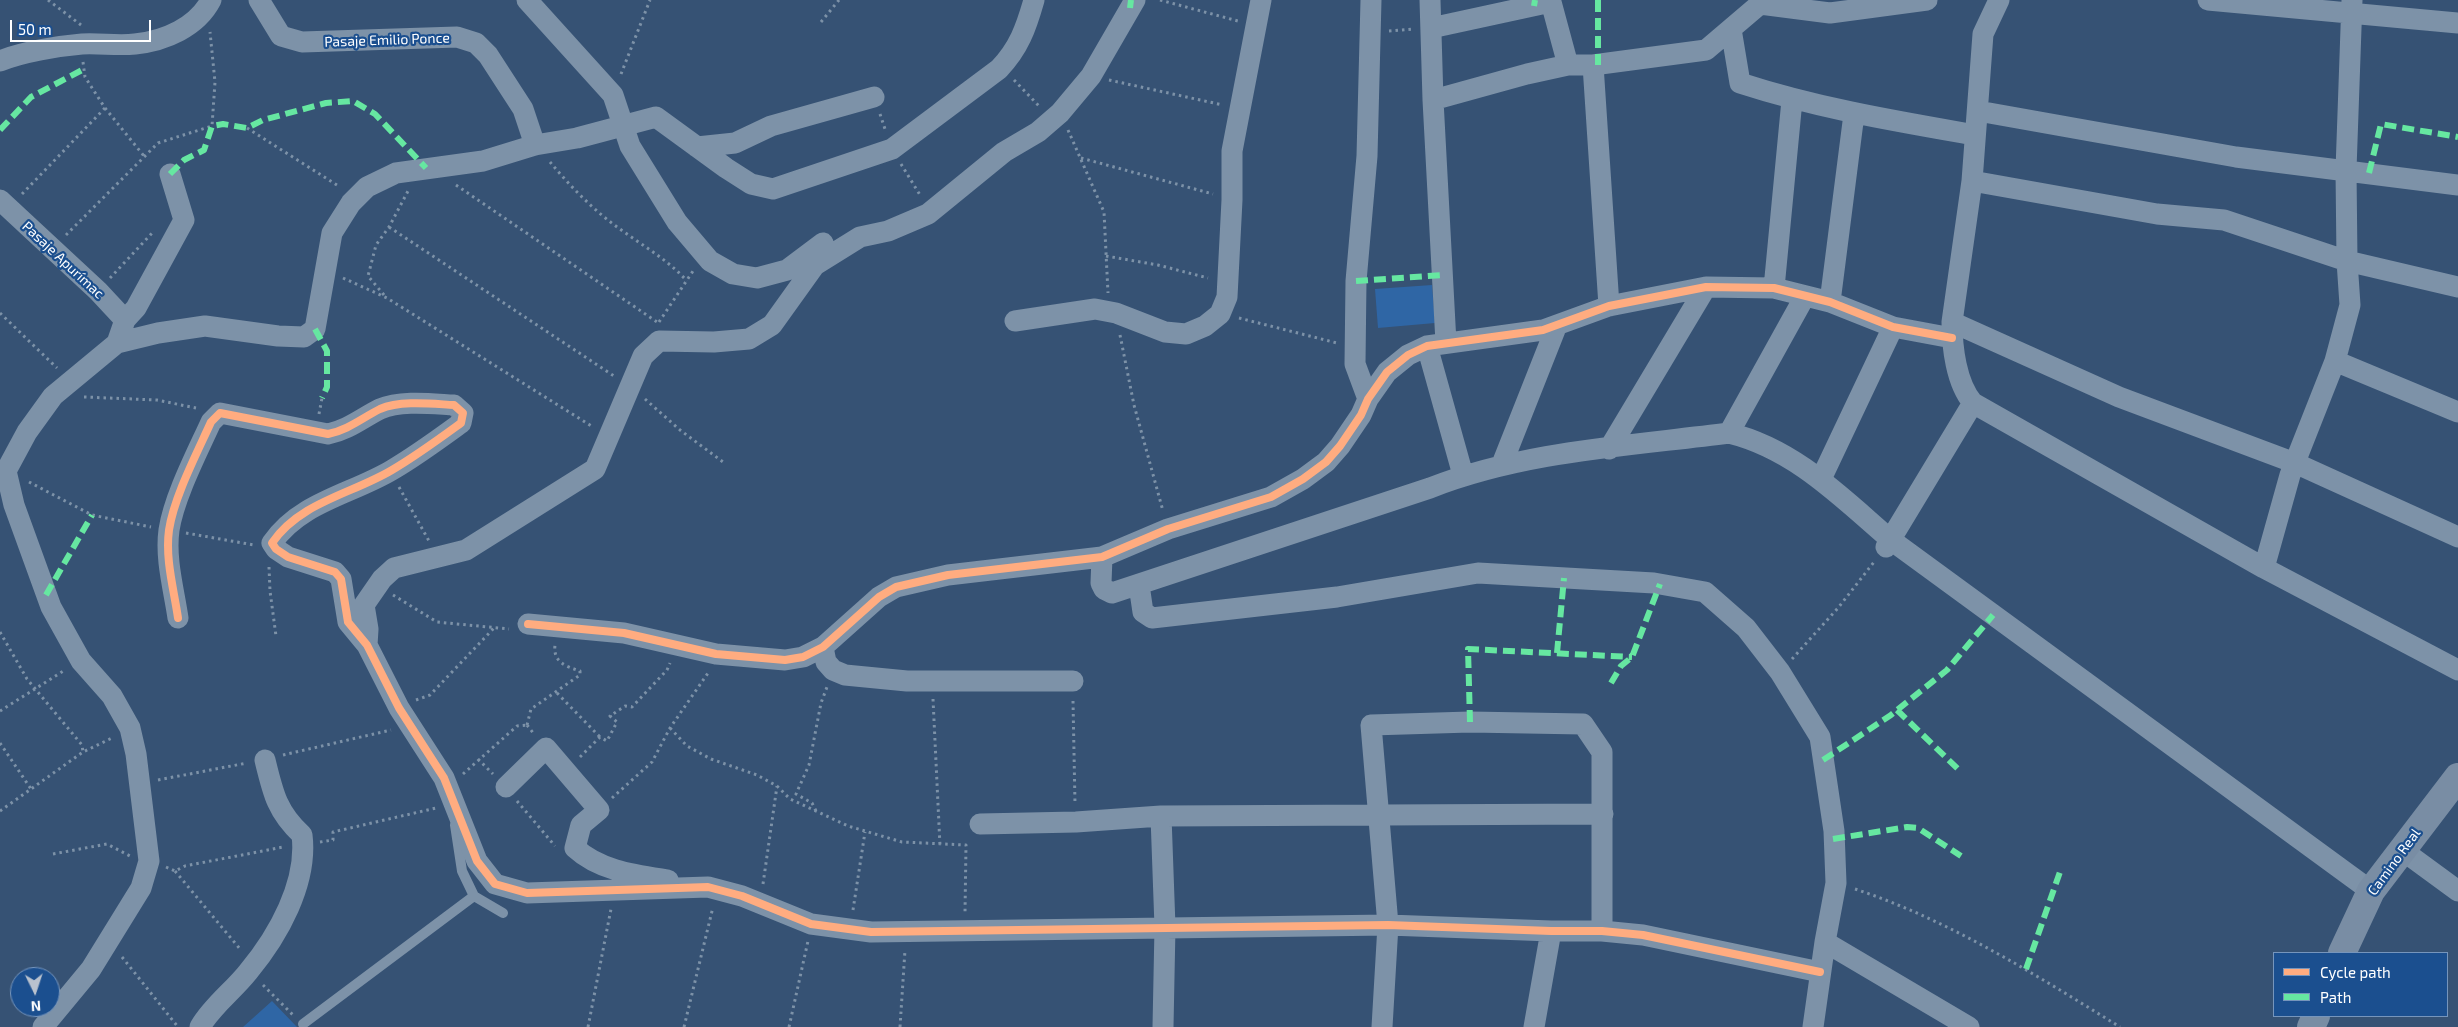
<!DOCTYPE html>
<meta charset="utf-8">
<style>
body{margin:0}
#map{position:relative;width:2458px;height:1027px;overflow:hidden;background:#365274;font-family:"Exo 2",sans-serif}
canvas{display:block}
.legend{position:absolute;left:2273px;top:952px;width:175px;height:65px;box-sizing:border-box;background:#1b4f8f;border:1px solid #7695bc;margin:0;padding:6px 9px;list-style:none;font-size:15px;color:#fff}
.legend li{display:flex;align-items:center;gap:10px;height:25px}
.legend b{width:25px;border:1px solid #7695bc}
.north{position:absolute;left:10px;top:967px;width:50px;height:50px;box-sizing:border-box;background:#1b4f8f;border:1px solid #7695bc;border-radius:50%;rotate:176deg;font-size:14px;font-weight:700;line-height:20px;text-align:center;color:#fff}
.north::after{content:'';display:block;margin:auto;width:18px;height:22px;background:#b9c2ce;clip-path:polygon(50% 0,100% 100%,50% 72%,0 100%)}
.scale{position:absolute;left:10px;top:20px;width:141px;height:22px;box-sizing:border-box;border:2px solid #fff;border-top:0;padding-left:6px;font-size:15px;line-height:18px;white-space:nowrap;color:#fff;-webkit-text-stroke:4px #1b4f8f;paint-order:stroke}
</style>
<div id="map">
<canvas width="2458" height="1027"></canvas>
<ul class="legend">
<li><b style="height:6px;background:#ffac80"></b>Cycle path</li>
<li><b style="height:6px;background:#66e7a1"></b>Path</li>
</ul>
<div class="north">N</div>
<div class="scale">50 m</div>
</div>
<script>
const ctx = document.querySelector('canvas').getContext('2d');
ctx.lineJoin = 'round';
function paint(path, color) { ctx.fillStyle = color; ctx.fill(path, 'evenodd'); }
function stroke(path, color, width, dash) { ctx.strokeStyle = color; ctx.lineWidth = width; ctx.lineCap = dash ? 'butt' : 'round'; ctx.setLineDash(dash || []); ctx.stroke(path); }
function write(font, color, halo, rows, align = 'center') {
  ctx.font = font + ' "Exo 2",sans-serif'; ctx.lineWidth = 4.5; ctx.setLineDash([]); ctx.textBaseline = 'middle'; ctx.strokeStyle = halo; ctx.fillStyle = color; for (const [text, x, y, turn = 0] of rows) {
    ctx.save(); ctx.translate(x, y); ctx.rotate((+turn || 0) * Math.PI / 180); ctx.textAlign = isNaN(turn) ? turn : align; if (halo) ctx.strokeText(text, 0, 0); ctx.fillText(text, 0, 0); ctx.restore();
  }
}
const green = new Path2D(`
 M1432 285 1435 323 1378 328 1375 289Z
 M272 1001 297 1027H243Z`);
const path = new Path2D(`
 M48 0 81 25
 M1160 0 1238 21
 M821 22 839 0
 M1389 31 1413 29
 M83 62 85 77 105 108 144 156
 M621 74 650 0
 M1014 80 1039 106
 M1109 80 1223 105
 M880 114 885 129
 M247 128 340 187
 M1068 130 1104 212 1108 293
 M1081 158 1213 194
 M550 162C570 186 594 211 620 229 643 246 667 259 687 281
 M901 164 920 195
 M456 185 657 322
 M22 194 105 108
 M389 227 614 376
 M66 235 158 143 212 126 215 82 210 32
 M1106 256 1158 265 1208 278
 M110 278 154 231
 M343 278 387 298 593 427
 M384 295 368 276 376 245 389 227 408 191
 M0 313 57 368
 M1239 318 1337 343
 M659 322 693 271
 M1120 335 1134 405 1163 511
 M84 397 157 400 196 408
 M645 399 680 430 723 462
 M319 414 322 398
 M29 482 92 515 151 527
 M399 487 429 541
 M186 533 254 545
 M269 567 270 591 276 636
 M393 595 437 622 509 629
 M0 632 27 679 82 745 83 752
 M1792 659 1838 608 1874 562
 M557 693 600 737
 M933 699 940 846
 M416 700 430 695 495 627
 M1073 701 1075 804
 M0 711 65 670
 M527 725 531 709 580 675V671C565 666 553 662 555 645
 M527 725 534 734
 M670 728 687 746 711 759 757 775 777 786 790 799 848 826 902 842 966 845 965 913
 M0 743 31 789
 M283 755 391 730
 M580 757 600 737 607 741 617 722 610 716 625 706 632 707 667 670 670 663
 M478 759 493 774
 M463 774 517 726 527 725
 M158 780 247 763
 M612 798 652 762 670 728 708 673
 M517 801 555 846
 M0 811 83 752 112 738
 M816 811 812 803 796 794 809 765 821 703 827 687
 M320 842 333 840V832L436 808
 M53 854 107 844 130 856
 M166 867 175 871 185 866 283 847
 M175 871 240 949
 M763 884 777 786
 M1855 889C1949 920 2036 975 2120 1027
 M853 910 865 832
 M122 957 178 1027
 M263 985 294 1016
 M588 1027 611 909
 M684 1027 713 907
 M789 1027 808 941
 M900 1027 905 950`);
const lane = new Path2D(`
 M455 825 462 871 474 896 503 913
 M303 1024 474 896`);
const street = new Path2D(`
 M259 0 281 36 302 42 457 37 476 43 488 55 523 109 535 145
 M527 0 613 95 630 146 677 222 710 261 733 274 757 278 787 270 823 243
 M1430 0 1433 100 1446 343
 M1999 0 1983 34 1972 181 1952 322C1952 347 1956 383 1973 403L2264 568 2458 670
 M2208 0 2458 23
 M1431 28 1551 2 1568 65
 M1731 29 1740 83C1817 108 1895 121 1975 135
 M0 61C22 52 58 46 82 44 100 43 118 46 135 44 165 41 197 27 211 0
 M1593 65 1609 306
 M1433 100 1527 74 1568 65H1593L1706 50 1760 4 1830 13 1927 0
 M1978 111 2236 157 2458 185
 M697 147 735 143 771 126 874 97
 M1972 181 2157 214 2224 220 2347 261 2458 287
 M0 200 98 291 125 320
 M1774 288 1792 100
 M1830 302 1854 114
 M1015 321 1095 309 1116 313 1165 332 1186 334 1205 326 1220 314 1227 297 1232 200V151L1261 0
 M1952 322 2119 397 2295 463 2458 537
 M117 343 125 320 136 308 184 220 170 174
 M1427 346 1463 475
 M2335 361 2458 412
 M1368 399 1355 364 1356 281 1367 156 1371 0
 M1729 433 1805 296
 M1609 449 1706 287
 M1502 464 1557 325
 M6 471 14 505 51 607 81 661 112 696 130 728 136 754 149 861 141 888 91 969 43 1027
 M0 476 6 471 27 432 53 396 117 343 158 333 205 326 278 336 304 337 315 329 332 233 351 203 367 187 396 173 483 161 535 145 577 138 656 117 726 168 751 184 773 189 892 149 999 69C1019 48 1026 28 1034 0
 M1821 479 1893 327
 M1886 547 1973 403
 M1102 557 1101 583 1104 589 1112 593 1430 488C1524 451 1629 446 1729 433 1795 449 1842 498 1891 540L2371 891
 M2264 568 2290 475 2335 361 2350 305 2347 261 2346 170 2352 0
 M1139 585 1143 612 1152 618 1337 597 1478 573 1654 583 1705 592 1746 628 1780 672 1820 737 1834 831 1836 883 1825 942 1813 1027
 M178 618C174 590 165 559 169 530 174 497 197 453 211 422L220 413 328 434C348 430 362 418 380 409 401 400 433 404 454 405L463 413 461 423C439 439 416 456 392 470 352 494 300 502 272 543L276 549 288 557 335 572 341 579 348 622 367 645 399 708 444 778 477 861 495 884 527 893 708 887 742 896 811 924 871 932 1388 925 1551 931H1602L1643 935 1820 972
 M528 624 624 633 716 654 785 660 803 657 823 647 879 597 896 587 948 575 1102 557 1168 529 1271 497 1303 479 1326 462 1340 446 1361 415 1368 399 1387 372 1408 355 1427 346 1543 330 1609 306 1706 287 1774 288 1830 302 1893 327 1952 338
 M367 645 368 629 364 605 382 579 394 568 466 550 595 469 643 356 659 341 714 342 749 339 772 325 815 265 860 237 888 231 928 214 1004 152 1038 132 1060 113 1091 76 1135 0
 M823 647 826 662 833 670 845 675 907 681H1073
 M506 787 546 748 599 810 581 825 575 848C600 871 636 875 668 880
 M1161 816 1165 927 1163 1027
 M980 824 1076 822 1161 816 1603 814
 M2402 850 2458 891
 M1825 942 1969 1027
 M200 1027C212 1006 233 991 248 972 278 936 308 883 302 835 277 812 273 793 265 760
 M1382 1027 1388 925 1371 725 1470 722 1583 724 1602 752V931
 M1534 1027 1551 931`);
const secondary = new Path2D(`
 M2342 953 2371 891 2458 777
 M2311 1027 2316 1016`);
const quiet = new Path2D(`
 M1598 0V65
 M1534 6 1535 0
 M1130 8 1131 0
 M0 130 31 97 84 69
 M2369 173 2381 124 2458 137
 M170 174 184 160 204 150 212 126 223 124 247 128 263 120 326 103 353 101 375 114 426 168
 M1356 281 1443 275
 M315 329 327 351V387L322 398
 M46 595 92 515
 M1557 653 1564 578
 M1611 683 1621 666 1632 657 1660 584
 M1897 710 1958 769
 M1470 722 1468 649 1632 657
 M1823 760 1891 715 1947 670 1993 615
 M1833 839 1907 827 1918 828 1961 856
 M2026 969 2061 869`);
const cycleway = new Path2D(`
 M178 618C174 590 165 559 169 530 174 497 197 453 211 422L220 413 328 434C348 430 362 418 380 409 401 400 433 404 454 405L463 413 461 423C439 439 416 456 392 470 352 494 300 502 272 543L276 549 288 557 335 572 341 579 348 622 367 645 399 708 444 778 477 861 495 884 527 893 708 887 742 896 811 924 871 932 1388 925 1551 931H1602L1643 935 1820 972
 M528 624 624 633 716 654 785 660 803 657 823 647 879 597 896 587 948 575 1102 557 1168 529 1271 497 1303 479 1326 462 1340 446 1361 415 1368 399 1387 372 1408 355 1427 346 1543 330 1609 306 1706 287 1774 288 1830 302 1893 327 1952 338`);
const streetNames = [
 ["Pasaje Emilio Ponce",387,40,-2],
 ["Pasaje Apurímac",63,260,43],
 ["Camino Real",2394,862,-54]
];
paint(green, '#2f66a5');
stroke(path, '#7d92a8', 3, [2.5, 4]);
stroke(lane, '#7d92a8', 10);
stroke(street, '#7d92a8', 21);
stroke(secondary, '#798da4', 28);
stroke(quiet, '#66e7a1', 6, [12, 6]);
stroke(cycleway, '#ffac80', 8);
write('14px', '#fff', '#1b4f8f', streetNames);
</script>
